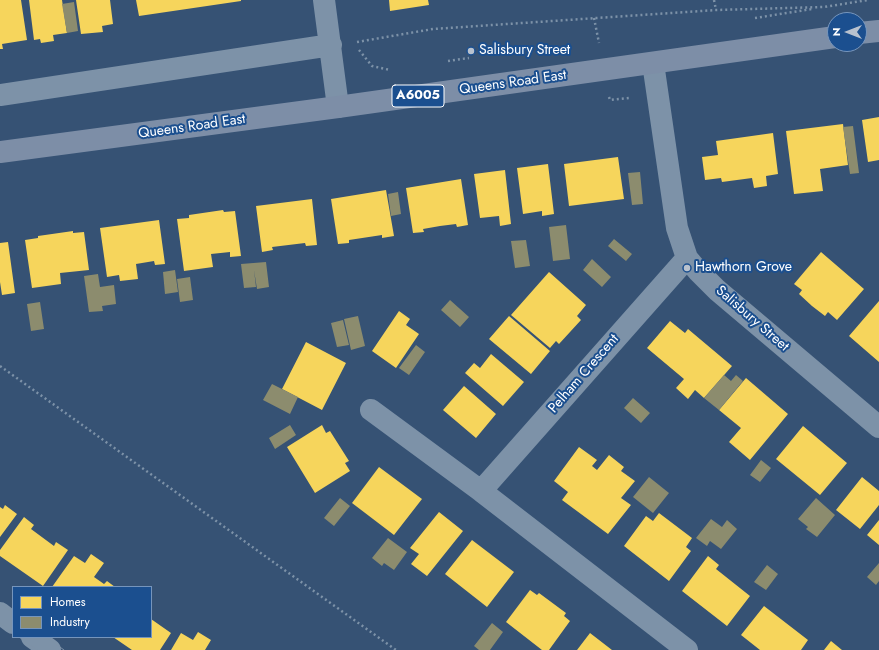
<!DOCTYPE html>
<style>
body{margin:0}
#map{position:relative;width:879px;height:650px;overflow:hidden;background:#365274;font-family:Jost,sans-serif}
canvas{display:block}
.legend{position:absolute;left:12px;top:586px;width:140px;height:52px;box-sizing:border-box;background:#1b4f8f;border:1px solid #7695bc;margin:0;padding:5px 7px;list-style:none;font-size:12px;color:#fff}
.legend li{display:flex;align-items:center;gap:8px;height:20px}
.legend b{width:20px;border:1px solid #7695bc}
.north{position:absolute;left:827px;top:12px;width:40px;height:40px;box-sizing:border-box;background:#1b4f8f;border:1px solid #7695bc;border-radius:50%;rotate:270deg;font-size:11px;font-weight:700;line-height:16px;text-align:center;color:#fff}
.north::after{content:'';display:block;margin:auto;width:14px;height:18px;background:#b9c2ce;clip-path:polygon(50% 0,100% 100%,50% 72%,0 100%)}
</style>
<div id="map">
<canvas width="879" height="650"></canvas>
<ul class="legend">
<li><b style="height:11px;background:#f6d55c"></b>Homes</li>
<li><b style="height:11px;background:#8c8c6e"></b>Industry</li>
</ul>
<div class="north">N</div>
</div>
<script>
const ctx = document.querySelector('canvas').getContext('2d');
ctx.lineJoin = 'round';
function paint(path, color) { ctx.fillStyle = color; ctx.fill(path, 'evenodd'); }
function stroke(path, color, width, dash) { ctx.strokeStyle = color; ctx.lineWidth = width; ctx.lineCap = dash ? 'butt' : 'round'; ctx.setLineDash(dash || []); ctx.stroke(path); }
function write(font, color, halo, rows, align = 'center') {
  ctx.font = font + ' Jost,sans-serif'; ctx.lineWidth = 4; ctx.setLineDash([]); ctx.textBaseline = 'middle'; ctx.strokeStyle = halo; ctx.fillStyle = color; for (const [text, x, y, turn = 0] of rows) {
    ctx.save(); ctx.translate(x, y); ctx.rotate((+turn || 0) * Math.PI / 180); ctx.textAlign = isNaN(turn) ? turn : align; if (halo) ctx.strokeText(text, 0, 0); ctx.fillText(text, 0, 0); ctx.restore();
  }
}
const homes = new Path2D(`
 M0 0H21L27 40 2 44 3 49H0Z
 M29 0H62L67 33 53 35 54 41 41 43 40 39 34 40Z
 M76 0H110L113 24 102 26 103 32 81 34Z
 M136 0H241V1L139 16Z
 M389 0H428L429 5 390 11Z
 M879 117V160L868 162 862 120Z
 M843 124 848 165 820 169 823 191 794 194 786 131Z
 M773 133 778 174 766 176 767 186 754 188 752 178 722 182 721 178 705 180 702 157 718 155 716 141Z
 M618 157 624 199 569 206 564 164Z
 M548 164 554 214 542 216V211L523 214 517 168Z
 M505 170 511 224 500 226 499 216 480 218 474 174Z
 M461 179 468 225 457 227 456 224 440 226 423 229 424 232 413 233 406 188Z
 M386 190 394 236 382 238V235L349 240V243L338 244 331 199Z
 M312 199 317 245 306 246 305 243 272 247 273 250 262 252 256 206Z
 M223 210 224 212 235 211 241 256 230 257V252L211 254 213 267 184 271 177 219 189 218V215Z
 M159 220 165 264 155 265 154 261 136 264 138 279 120 281 119 275 107 277 100 228Z
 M73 231V233L84 232 89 270 60 273 61 284 32 288 25 240 38 238V236Z
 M8 242 15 293 2 295 0 282V243Z
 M821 252 864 289 837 320 828 312 825 316 812 306 799 294 802 290 794 284Z
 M549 272 586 305 577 316 581 320 559 344 556 341 550 348 511 315Z
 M879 301V362L849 336Z
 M399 311 410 319 406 325 419 334 396 368 372 351Z
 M509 316 550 351 531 374 489 339Z
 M670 321 685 333 688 329 732 366 704 398 695 390 688 399 676 388 684 379 647 348Z
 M306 342 346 363 322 410 282 389Z
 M491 354 524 382 503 406 465 373 474 363 480 368Z
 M746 378 788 414 750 460 729 442 741 428 719 410Z
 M464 386 496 414 476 438 443 410Z
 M322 425 326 433 330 431 349 461 345 463 350 471 315 493 287 447Z
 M803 426 847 463 820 495 776 459Z
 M579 447 597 460 592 466 597 470 609 455 624 467 621 471 635 481 621 498 631 505 608 534 562 500 568 492 554 481Z
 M379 467 422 499 394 535 352 503Z
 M862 477 879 491V505L860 529 836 510Z
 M5 505 17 514 0 537V507L3 509Z
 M439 512 463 531 427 576 411 564 419 554 410 548Z
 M659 513 692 538 686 547 691 551 669 581 624 546 646 516 653 521Z
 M24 517 34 525 31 529 54 546 56 542 68 550 43 586 0 556V550Z
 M879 520V545L867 535Z
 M472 540 514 572 487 607 445 574Z
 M91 554 104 563 94 577 104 584 107 581 115 587H52L74 556 85 563Z
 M708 556 719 565 716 569 750 596 727 626 682 591Z
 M530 590 537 595 539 593 566 613 564 616 570 621 549 650H542L506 622Z
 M764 606 808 640 801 650H760L741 635Z
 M151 619 171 633 160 650H132L113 637H151Z
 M198 632 211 640 205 650H171L181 633 193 640Z
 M590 633 612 650H577Z
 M831 641 842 650H824Z`);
const industry = new Path2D(`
 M74 2 78 31 67 33 62 4Z
 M853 126 859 173 850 174 843 127Z
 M640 172 643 204 632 205 628 173Z
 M398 192 401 214 391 216 388 194Z
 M566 225 570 259 553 261 549 227Z
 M614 239 632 254 626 261 608 246Z
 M526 240 530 266 515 268 511 241Z
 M592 259 611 277 602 287 583 270Z
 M266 262 269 287 257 289 254 270 256 287 244 288 241 264Z
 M175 270 178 292 165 294 163 272Z
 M98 274 100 287 114 285 116 304 102 306 103 311 89 312 84 276Z
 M190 277 193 300 180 302 177 279Z
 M450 300 469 317 460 327 441 310Z
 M40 302 44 329 31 331 27 304Z
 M358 316 365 346 351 350 344 319Z
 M343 320 349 345 337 347 331 323Z
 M416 345 425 352 409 375 399 368Z
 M724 375 731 381 736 375 743 381 719 410 704 398Z
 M272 384 298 397 290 414 263 400Z
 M633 398 650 413 641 423 624 408Z
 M290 425 296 435 275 449 269 438Z
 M761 460 771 468 760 482 750 475Z
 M649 477 669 493 653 513 633 497Z
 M340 498 350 506 334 526 324 518Z
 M816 498 835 515 817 537 806 529 808 527 798 519Z
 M711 519 722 527 727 520 737 529 721 549 710 541 707 546 696 538Z
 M388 538 407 552 394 570 384 563 382 566 372 558Z
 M879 563V581L876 585 867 577Z
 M767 565 778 574 766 590 754 582Z
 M492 623 503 632 490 650H479L474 646Z`);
const path = new Path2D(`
 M714 0 716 10
 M594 18 599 43
 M755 18 812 9
 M357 42 433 29 716 10 824 7 868 0
 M359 50 372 66 390 70
 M448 61 469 58
 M609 97 610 100 629 98
 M0 366 396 650`);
const minor = new Path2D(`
 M324 0 338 107
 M653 63 677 228 687 258 698 271 717 290 879 427
 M0 95 331 45
 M371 410 481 491 687 650
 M481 491 687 258
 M0 613 13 623
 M32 637 50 650`);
const primary = new Path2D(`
 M859 33 879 31
 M0 152 338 107 835 37`);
const tram = new Path2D(`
 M0 603 13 613
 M0 623 13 632
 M19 637 37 650
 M46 637 64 650`);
const markers = [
 [471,51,4,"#b9c2ce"],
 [687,268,4,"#b9c2ce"]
];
const shields = [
 [418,96,52]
];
const shieldNames = [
 ["A6005",418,96]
];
const poiNames = [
 ["Salisbury Street",479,51],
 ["Hawthorn Grove",695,268]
];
const streetNames = [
 ["Queens Road East",513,83,-8],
 ["Queens Road East",192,127,-8],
 ["Salisbury Street",752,319,41],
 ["Pelham Crescent",584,374,-49]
];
paint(homes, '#f6d55c');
paint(industry, '#8c8c6e');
stroke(path, '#7d92a8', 2.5, [2, 3]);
stroke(minor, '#7d92a8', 22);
stroke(primary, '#7d8ea7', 22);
stroke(tram, '#7e92a7', 1);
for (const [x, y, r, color] of markers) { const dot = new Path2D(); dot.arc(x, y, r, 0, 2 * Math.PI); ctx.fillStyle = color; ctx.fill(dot); stroke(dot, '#1b4f8f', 1.5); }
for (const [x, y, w] of shields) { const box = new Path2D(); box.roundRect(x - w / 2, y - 11, w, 22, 3); ctx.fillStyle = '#1b4f8f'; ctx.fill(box); stroke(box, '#fff', 1); }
write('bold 13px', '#fff', null, shieldNames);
write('14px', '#fff', '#1b4f8f', poiNames, 'left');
write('14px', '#fff', '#1b4f8f', streetNames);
</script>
